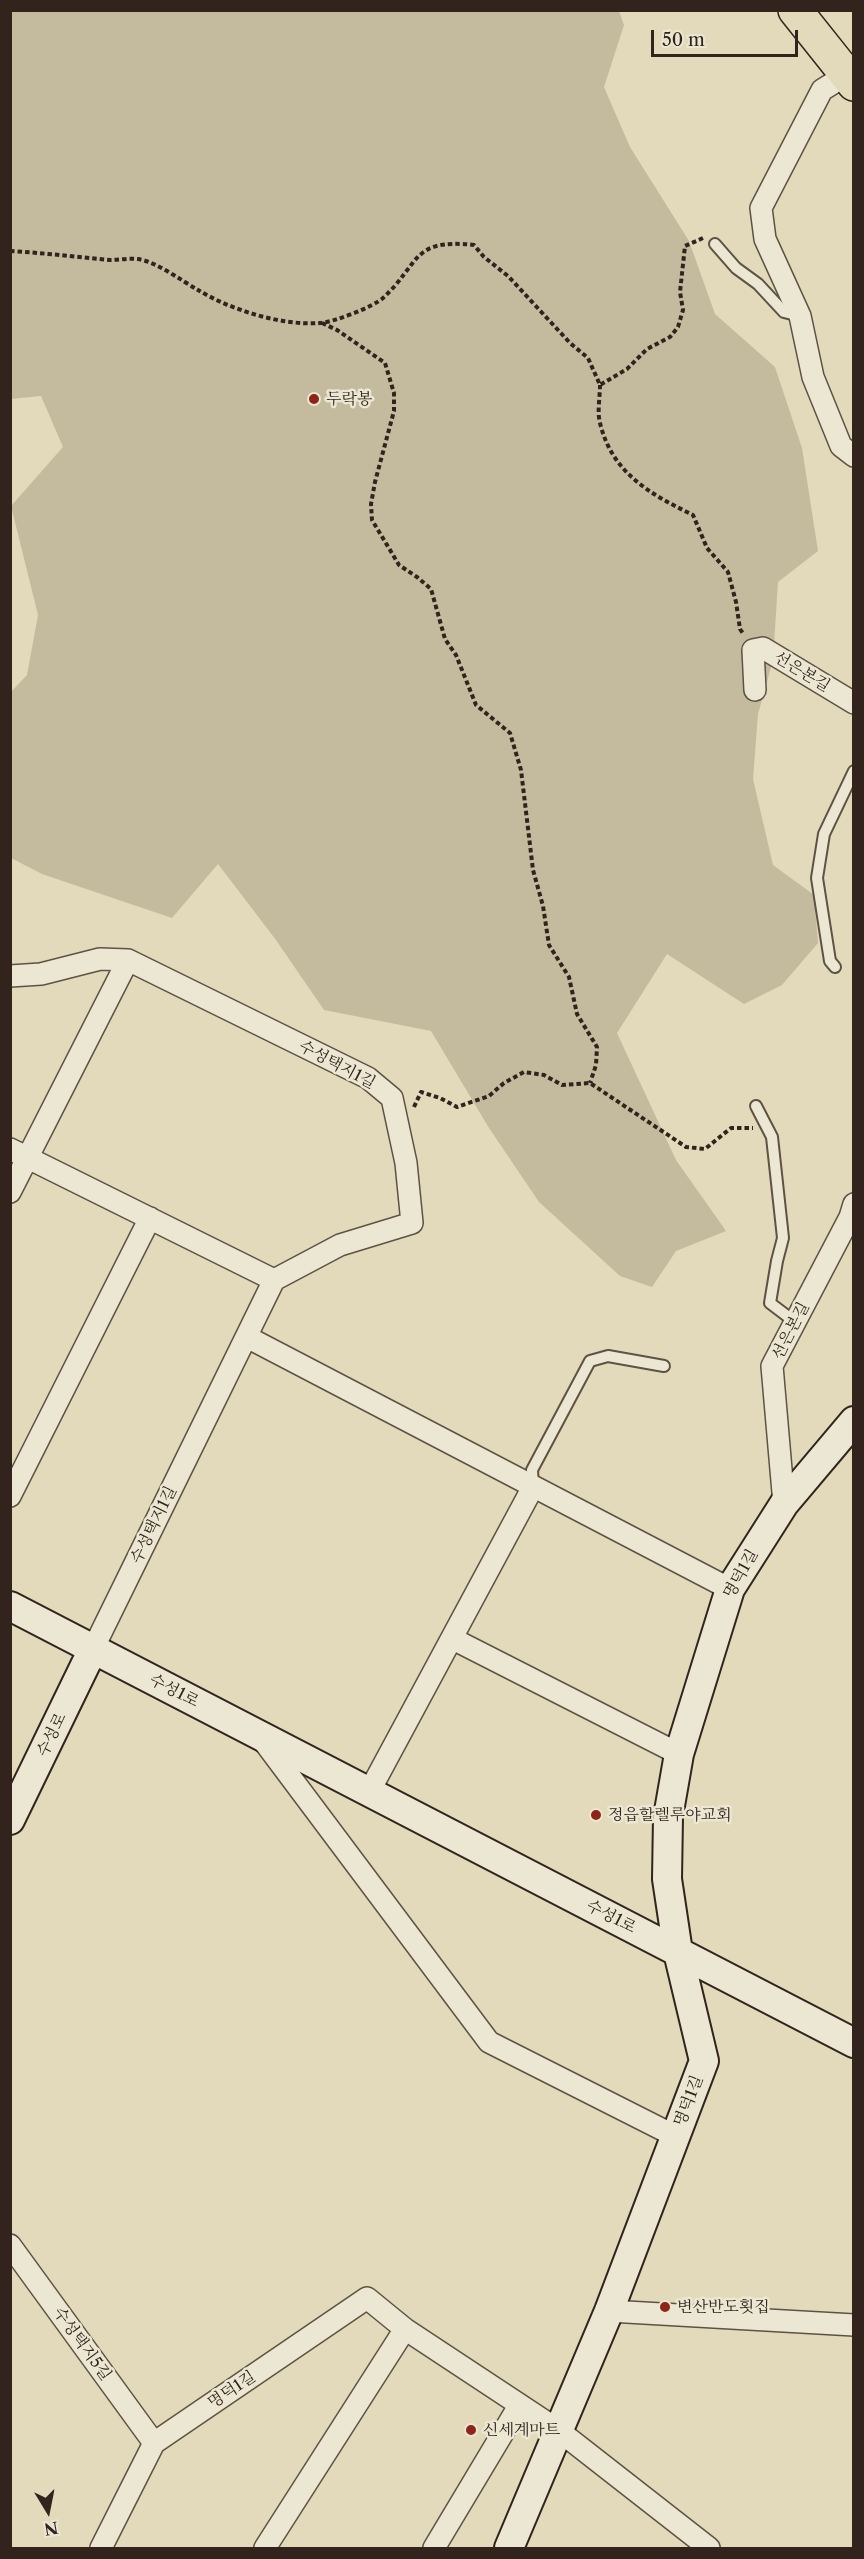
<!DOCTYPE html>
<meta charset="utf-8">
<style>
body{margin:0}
#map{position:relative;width:864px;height:2559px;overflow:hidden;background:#e2daba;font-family:"Libre Caslon Text",serif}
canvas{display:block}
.frame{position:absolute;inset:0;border:12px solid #32241d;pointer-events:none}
.north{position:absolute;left:18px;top:2481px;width:60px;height:60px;-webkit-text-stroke:4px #ece7d2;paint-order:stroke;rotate:170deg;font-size:16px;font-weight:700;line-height:24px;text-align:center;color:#32241d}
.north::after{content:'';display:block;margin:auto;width:21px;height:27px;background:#32241d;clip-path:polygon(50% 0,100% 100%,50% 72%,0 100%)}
.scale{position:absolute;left:651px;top:30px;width:147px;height:27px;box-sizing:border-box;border:3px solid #32241d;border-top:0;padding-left:8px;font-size:18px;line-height:21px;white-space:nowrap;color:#32241d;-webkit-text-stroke:4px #ece7d2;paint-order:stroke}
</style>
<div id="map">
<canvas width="864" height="2559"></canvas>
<div class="frame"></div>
<div class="north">N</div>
<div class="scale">50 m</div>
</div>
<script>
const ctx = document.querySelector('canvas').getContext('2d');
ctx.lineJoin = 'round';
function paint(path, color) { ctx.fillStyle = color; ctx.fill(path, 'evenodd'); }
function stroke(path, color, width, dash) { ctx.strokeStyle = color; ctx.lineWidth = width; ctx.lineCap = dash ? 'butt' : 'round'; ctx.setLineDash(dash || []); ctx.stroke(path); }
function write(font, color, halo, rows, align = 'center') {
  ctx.font = font + ' "Libre Caslon Text","Noto Serif KR",serif'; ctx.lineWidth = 5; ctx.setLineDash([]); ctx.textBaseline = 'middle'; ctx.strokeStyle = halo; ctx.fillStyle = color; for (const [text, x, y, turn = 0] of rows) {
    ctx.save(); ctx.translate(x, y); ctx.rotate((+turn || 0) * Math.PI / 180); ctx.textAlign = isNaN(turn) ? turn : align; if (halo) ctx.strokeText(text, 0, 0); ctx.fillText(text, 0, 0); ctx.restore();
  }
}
const green = new Path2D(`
 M11 11H619L624 25 604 87 630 147 689 241 715 314 775 367 802 448 818 551 778 582 773 660 758 714 753 779 773 865 814 895 818 943 782 985 744 1004 667 954 617 1033 676 1160 726 1231 676 1251 652 1287 620 1276 539 1202 489 1128 431 1031 324 1010 276 940 218 864 172 918 42 874 11 858 10 693 27 675 38 615 11 506 63 447 41 396 11 399Z`);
const path = new Path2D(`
 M10 251C44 253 77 257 110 260 119 260 129 258 138 259 157 262 182 281 198 290 231 310 282 326 320 323 334 322 373 307 383 298 420 264 411 238 474 245L484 257 508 276 570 343 588 358 600 385 627 369 647 349 670 337 678 327 683 310 680 292 685 246 703 238
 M322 323 337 330 385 363 394 393V411L375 482 371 504 372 520 399 565 417 577 431 589 445 639 456 655 476 705 510 733 521 770 533 870 543 906 549 945 569 977 577 1014 597 1047 596 1065 590 1083
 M600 385C600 397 597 412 600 423 612 473 650 494 693 515L707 548 728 572 736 602 740 629 744 635
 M414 1107 421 1092 440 1098 457 1107 489 1096 504 1083 524 1072 544 1075 562 1085 590 1083 686 1147 705 1149 731 1128H753`);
const lane = new Path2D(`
 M715 244 736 268 758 284 784 312 800 316
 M835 967 830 961 817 878 824 834 854 771
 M756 1106 772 1137 783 1238 777 1261 770 1303 795 1322
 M533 1486 532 1470 590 1361 608 1356 664 1366`);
const street = new Path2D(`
 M846 75 822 90 761 208 765 239 800 316 813 377 841 446 854 456
 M755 690 753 650 763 648 854 703
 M10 976 41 974 100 959 128 960 368 1078 392 1098 406 1163 412 1223 340 1245 274 1280 93 1649
 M10 1149 274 1280
 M10 1192 128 960
 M247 1337 730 1589
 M10 1496 150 1218
 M784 1504 772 1366 850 1217 854 1204
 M453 1639 679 1754
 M262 1739 489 2042 675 2136
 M369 1792 533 1487
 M10 2245 154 2443
 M609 2311 854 2325
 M101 2548 154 2443 367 2298 405 2329 558 2430 709 2548
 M265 2548 405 2329
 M434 2548 519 2406`);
const secondary = new Path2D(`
 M10 1606 854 2043
 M10 1820 93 1649
 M509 2548 609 2311 704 2061 678 1952 667 1879 668 1817 679 1754 730 1589 784 1504 854 1421`);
const primary = new Path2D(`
 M795 10 854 84`);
const markers = [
 [314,399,6,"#8f2418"],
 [596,1815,6,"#8f2418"],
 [665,2307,6,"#8f2418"],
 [471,2430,6,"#8f2418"]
];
const poiNames = [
 ["두락봉",326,399],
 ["정읍할렐루야교회",608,1815],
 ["변산반도횟집",677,2307],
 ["신세계마트",483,2430]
];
const streetNames = [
 ["선은본길",802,672,31],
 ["수성택지1길",337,1065,28],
 ["선은본길",791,1331,-63],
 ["수성택지1길",154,1525,-64],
 ["명덕1길",741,1574,-61],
 ["수성1로",174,1691,27],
 ["수성로",52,1735,-64],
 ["수성1로",611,1917,27],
 ["명덕1길",689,2101,-69],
 ["수성택지5길",82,2344,54],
 ["명덕1길",232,2390,-34]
];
paint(green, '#c4bb9f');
stroke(lane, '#5e5244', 14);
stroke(street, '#5e5244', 24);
stroke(secondary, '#32241d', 32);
stroke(primary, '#32241d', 36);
stroke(path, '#32241d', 4, [4.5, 3]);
stroke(lane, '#ece7d2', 10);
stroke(street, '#ece7d2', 21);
stroke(secondary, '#ece7d2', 28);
stroke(primary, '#e2daba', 33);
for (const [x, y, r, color] of markers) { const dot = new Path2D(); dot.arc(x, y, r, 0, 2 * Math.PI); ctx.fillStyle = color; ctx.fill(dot); stroke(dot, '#ece7d2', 2); }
write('16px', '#32241d', '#ece7d2', poiNames, 'left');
write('16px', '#32241d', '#ece7d2', streetNames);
</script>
